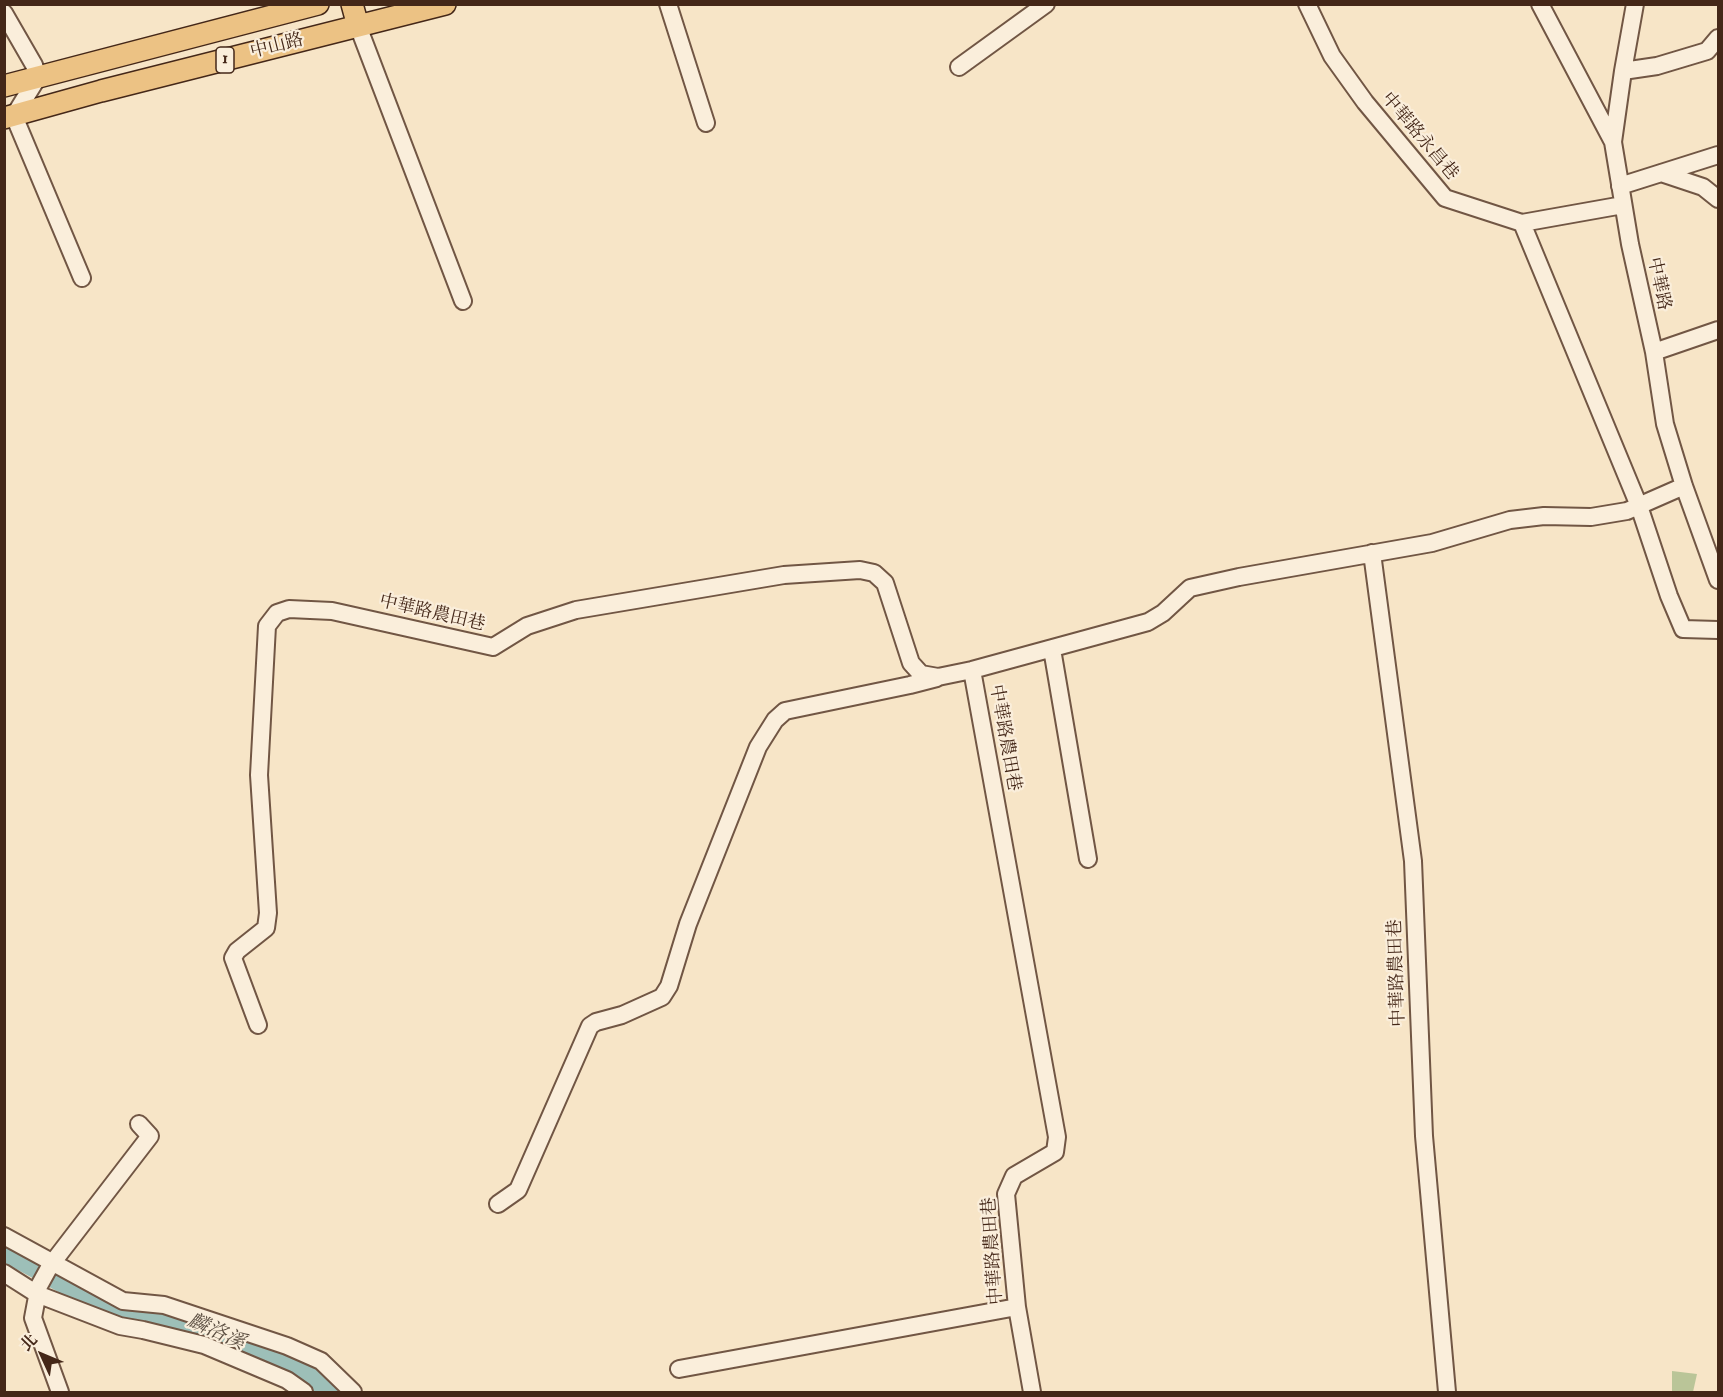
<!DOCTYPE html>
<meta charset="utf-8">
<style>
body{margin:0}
#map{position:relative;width:1723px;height:1397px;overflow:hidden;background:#f7e5c7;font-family:"IM FELL Double Pica","Noto Serif TC",serif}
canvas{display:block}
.frame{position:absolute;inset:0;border:6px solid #442718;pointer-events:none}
.north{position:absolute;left:12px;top:1325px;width:60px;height:60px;-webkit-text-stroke:4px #faeedb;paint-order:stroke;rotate:314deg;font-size:16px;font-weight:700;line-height:24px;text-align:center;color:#442718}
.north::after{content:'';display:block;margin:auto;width:21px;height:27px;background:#442718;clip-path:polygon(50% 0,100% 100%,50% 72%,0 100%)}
</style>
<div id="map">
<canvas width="1723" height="1397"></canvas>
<div class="frame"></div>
<div class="north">北</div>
</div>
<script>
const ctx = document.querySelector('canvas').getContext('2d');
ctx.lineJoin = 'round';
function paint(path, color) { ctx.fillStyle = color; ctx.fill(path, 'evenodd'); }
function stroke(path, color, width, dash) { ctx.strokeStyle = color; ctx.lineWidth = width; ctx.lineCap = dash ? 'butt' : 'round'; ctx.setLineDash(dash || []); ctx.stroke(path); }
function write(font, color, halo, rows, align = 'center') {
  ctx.font = font + ' "IM FELL Double Pica","Noto Serif TC",serif'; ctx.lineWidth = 4.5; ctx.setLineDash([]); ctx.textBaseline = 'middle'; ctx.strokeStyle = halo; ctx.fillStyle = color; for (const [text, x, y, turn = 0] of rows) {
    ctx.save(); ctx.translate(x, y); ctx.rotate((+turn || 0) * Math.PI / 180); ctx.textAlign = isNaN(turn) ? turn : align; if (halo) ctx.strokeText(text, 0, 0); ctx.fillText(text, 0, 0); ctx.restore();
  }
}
const green = new Path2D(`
 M1672 1371 1697 1374 1693 1392H1672Z`);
const river = new Path2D(`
 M4 1247 116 1308 136 1317H179L287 1364 324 1392`);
const minor = new Path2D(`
 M668 4 706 123
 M1307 4 1332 56 1365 102 1445 198 1522 223 1623 205
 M1540 4 1613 142 1630 244 1654 352 1665 424 1684 486 1718 580
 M4 13 34 65 38 77 14 116 82 278
 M358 26 463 301
 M959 67 1046 4
 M1623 71 1657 66 1707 51 1718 38
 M1613 142 1623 71 1635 4
 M1661 173 1703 187 1718 199
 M1620 186 1718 155
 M1522 223 1639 506 1669 596 1683 629 1718 630
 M1654 352 1718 330
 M1372 553 1413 861 1424 1136 1447 1392
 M1052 649 1088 859
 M972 670 1057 1137 1055 1152 1014 1176 1006 1194 1017 1307 1032 1392
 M258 1025 233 958 237 951 266 928 268 913 259 775 267 626 277 613 289 609 332 611 493 647 527 626 576 610 784 575 860 570 874 573 885 583 911 663 921 674 938 677 972 670 1148 622 1163 613 1190 588 1239 577 1432 543 1510 520 1544 516 1591 517 1627 511 1684 486
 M498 1204 518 1190 590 1026 596 1022 622 1015 662 997 669 986 688 924 758 747 775 720 785 711 910 685 937 678
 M4 1236 123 1301 164 1305 287 1346 321 1361 353 1392
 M4 1273 37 1294 120 1326 143 1330 204 1345 287 1380 304 1392
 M679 1369 1017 1307
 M60 1392 33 1318 39 1286 50 1266 150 1136 139 1124`);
const major = new Path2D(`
 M352 4 358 26
 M4 86 318 4
 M4 118 101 91 445 4`);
const shields = [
 [225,60,18]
];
const shieldNames = [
 ["1",225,60]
];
const streetNames = [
 ["中山路",277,47,-14],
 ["中華路永昌巷",1419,137,50],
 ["中華路",1658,284,78],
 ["中華路農田巷",432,614,13],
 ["中華路農田巷",1004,738,80],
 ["中華路農田巷",1398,973,-92],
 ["中華路農田巷",994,1251,-94]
];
const waterNames = [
 ["麟洛溪",216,1333,24]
];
paint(green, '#bac598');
stroke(river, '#9dbfb8', 27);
stroke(minor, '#715644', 20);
stroke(major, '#442718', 24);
stroke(minor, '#faeedb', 16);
stroke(major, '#ecc284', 21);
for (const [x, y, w] of shields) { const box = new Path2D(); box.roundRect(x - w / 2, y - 13, w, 26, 4.5); ctx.fillStyle = '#faeedb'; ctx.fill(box); stroke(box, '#442718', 1.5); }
write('bold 16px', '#442718', null, shieldNames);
write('18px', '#442718', '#faeedb', streetNames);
write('italic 20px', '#5a4d40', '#faeedb', waterNames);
</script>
